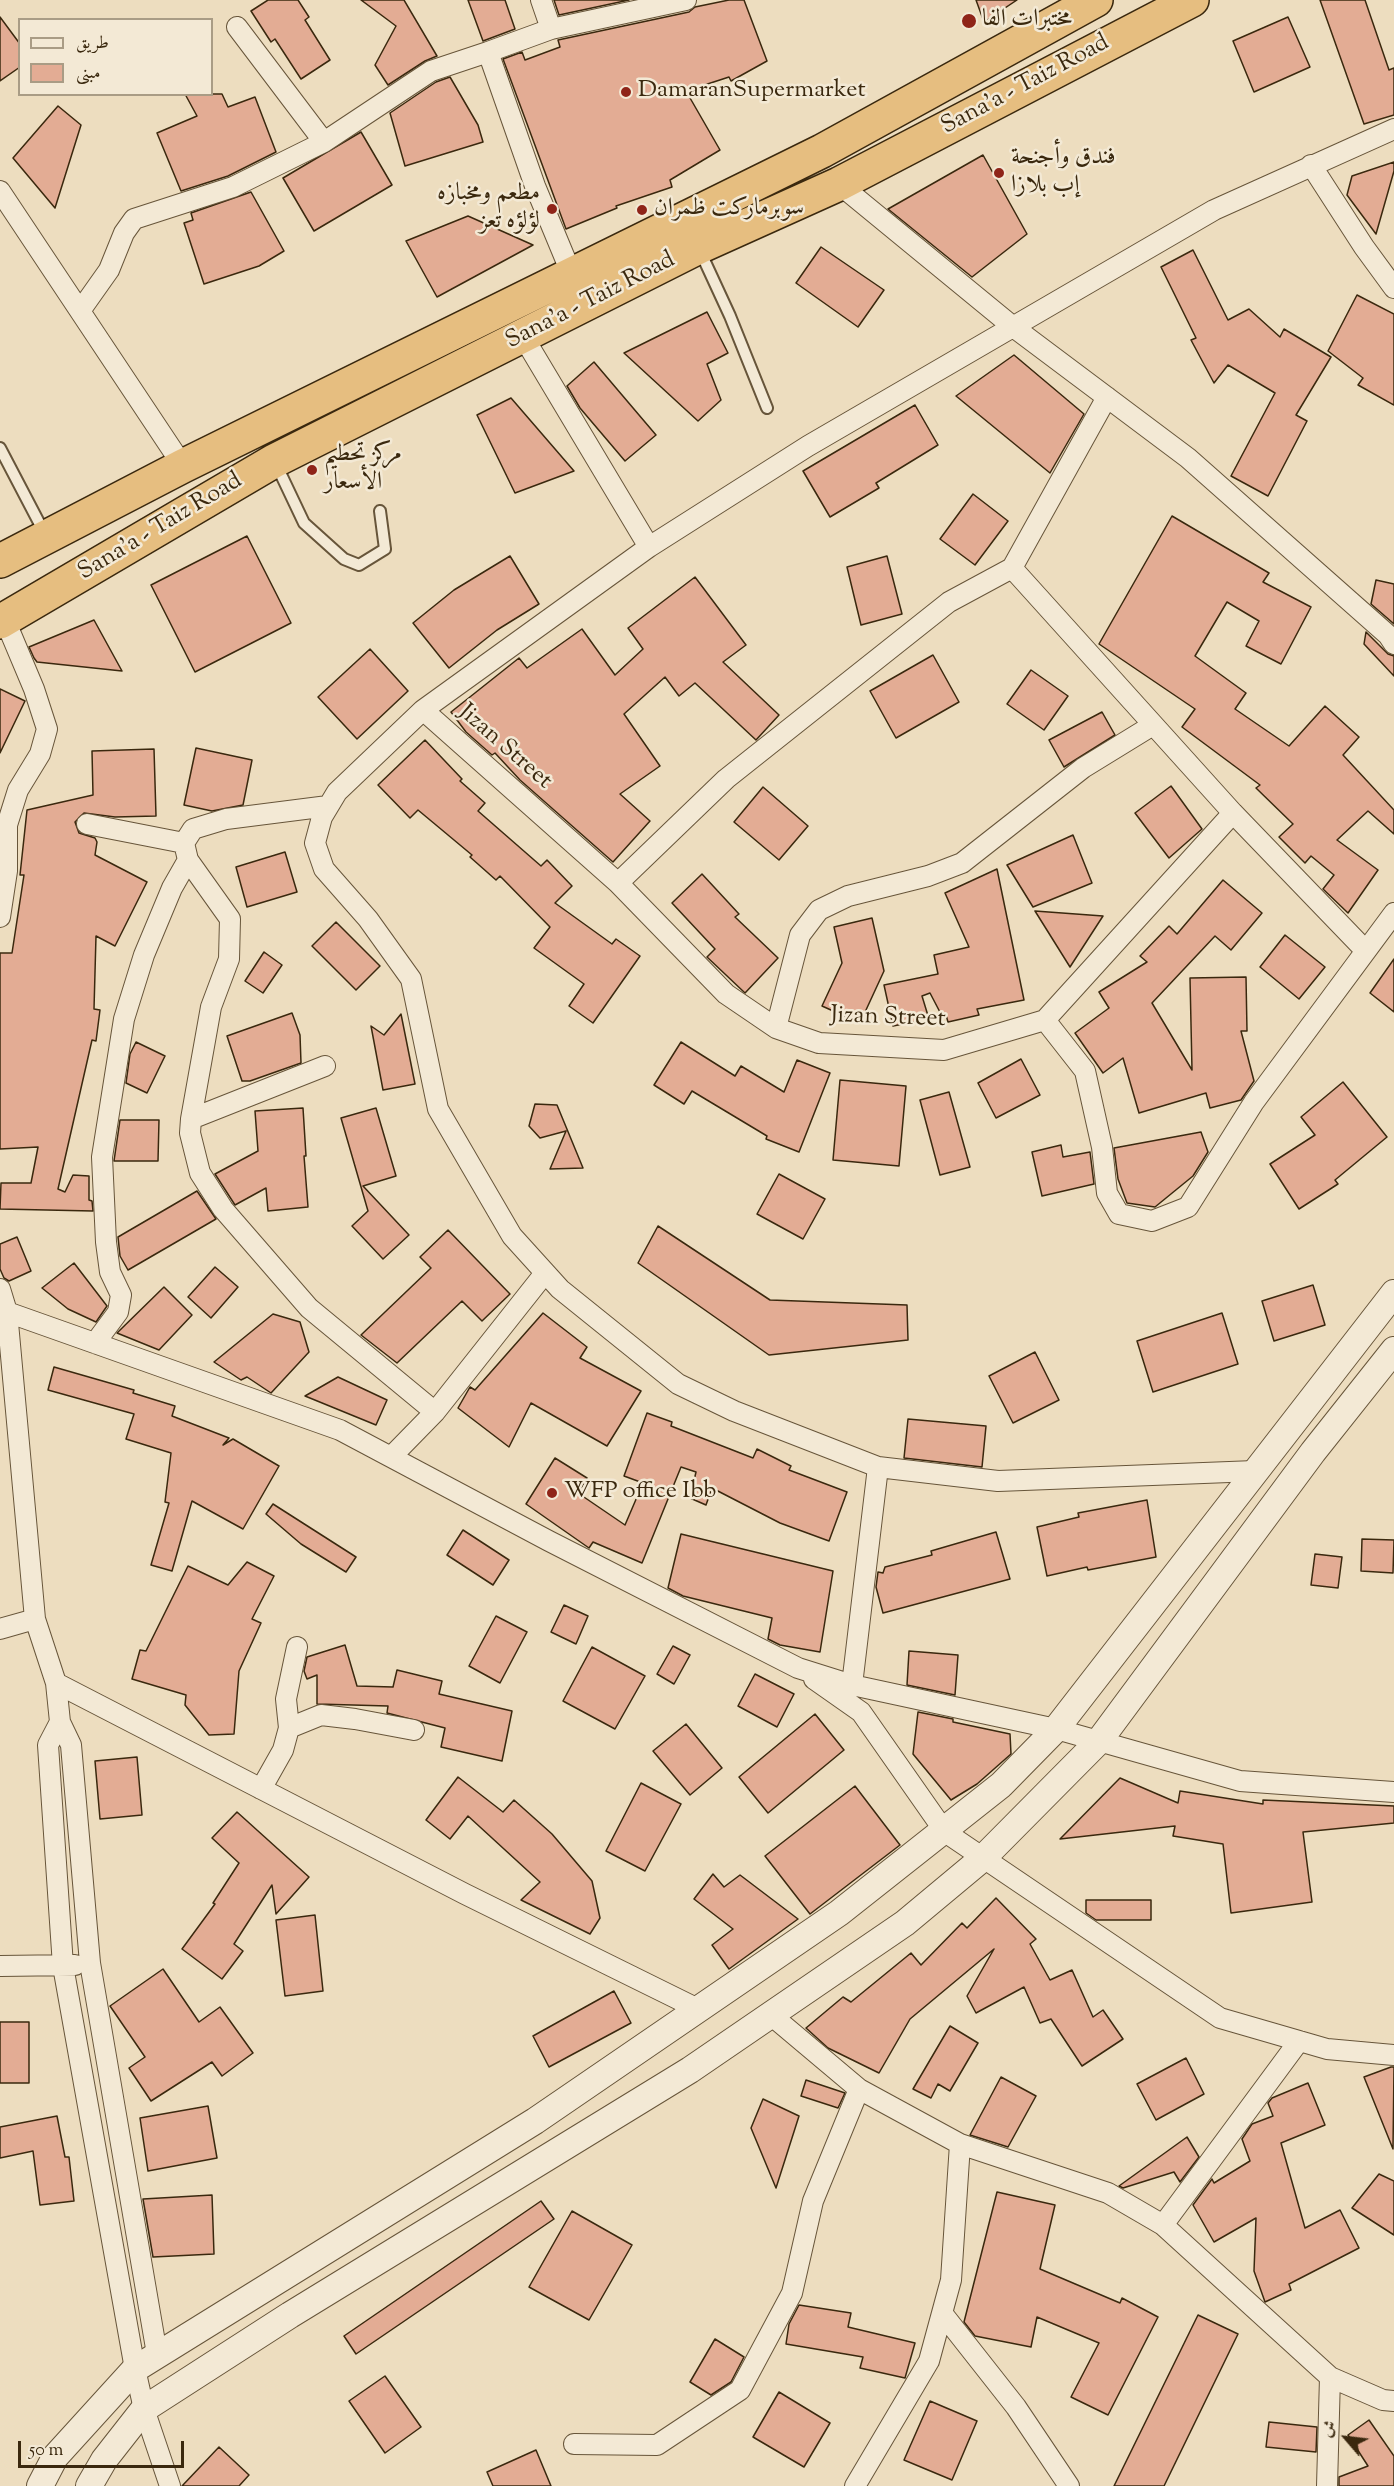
<!DOCTYPE html>
<meta charset="utf-8">
<style>
body{margin:0}
#map{position:relative;width:1394px;height:2486px;overflow:hidden;background:#edddbf;font-family:"Sorts Mill Goudy",Amiri,serif}
canvas{display:block}
.legend{position:absolute;left:18px;top:18px;width:195px;height:78px;box-sizing:border-box;background:#f3e9d5;border:2px solid #a99c85;margin:0;padding:8px 10px;list-style:none;font-size:18px;color:#3a280e}
.legend li{display:flex;align-items:center;gap:12px;height:30px}
.legend b{width:30px;border:2px solid #a99c85}
.north{position:absolute;left:1316px;top:2408px;width:60px;height:60px;-webkit-text-stroke:4px #f3e9d5;paint-order:stroke;rotate:298deg;font-size:16px;font-weight:700;line-height:24px;text-align:center;color:#3a280e}
.north::after{content:'';display:block;margin:auto;width:21px;height:27px;background:#3a280e;clip-path:polygon(50% 0,100% 100%,50% 72%,0 100%)}
.scale{position:absolute;left:18px;top:2441px;width:166px;height:27px;box-sizing:border-box;border:3px solid #3a280e;border-top:0;padding-left:8px;font-size:18px;line-height:21px;white-space:nowrap;color:#3a280e;-webkit-text-stroke:4px #f3e9d5;paint-order:stroke}
</style>
<div id="map">
<canvas width="1394" height="2486"></canvas>
<ul class="legend">
<li><b style="height:8px;background:#f3e9d5"></b>طريق</li>
<li><b style="height:16px;background:#e3ac94"></b>مبنى</li>
</ul>
<div class="north">ش</div>
<div class="scale">50 m</div>
</div>
<script>
const ctx = document.querySelector('canvas').getContext('2d');
ctx.lineJoin = 'round';
function paint(path, color) { ctx.fillStyle = color; ctx.fill(path, 'evenodd'); }
function stroke(path, color, width, dash) { ctx.strokeStyle = color; ctx.lineWidth = width; ctx.lineCap = dash ? 'butt' : 'round'; ctx.setLineDash(dash || []); ctx.stroke(path); }
function write(font, color, halo, rows, align = 'center') {
  ctx.font = font + ' "Sorts Mill Goudy",Amiri,serif'; ctx.lineWidth = 5; ctx.setLineDash([]); ctx.textBaseline = 'middle'; ctx.strokeStyle = halo; ctx.fillStyle = color; for (const [text, x, y, turn = 0] of rows) {
    ctx.save(); ctx.translate(x, y); ctx.rotate((+turn || 0) * Math.PI / 180); ctx.textAlign = isNaN(turn) ? turn : align; if (halo) ctx.strokeText(text, 0, 0); ctx.fillText(text, 0, 0); ctx.restore();
  }
}
const building = new Path2D(`
 M268 0H298L309 17 305 20 330 60 301 79 275 39 271 42 251 11Z
 M361 0H404L437 56 425 61 388 85 375 65 396 26Z
 M468 0H505L515 29 483 41Z
 M554 0H629L559 15Z
 M729 0H744L767 61 731 81 729 77 686 91 720 150 670 180 672 187 616 206 617 208 566 229 503 59 522 52 525 60 560 47 558 40 689 12 695 7Z
 M976 0H1017L984 22Z
 M1320 0H1365L1389 70 1394 68V115L1364 124Z
 M0 17 20 44V67L0 81Z
 M1288 17 1310 67 1254 92 1233 41Z
 M450 77 478 125 483 142 405 166 390 113 436 82Z
 M185 94H222L228 107 255 97 276 152 228 176 181 191 157 133 197 116Z
 M58 106 81 125 55 208 13 158Z
 M361 132 392 185 314 231 283 178Z
 M983 155 1027 234 972 277 888 209Z
 M1394 162V171L1376 234 1347 195 1352 176Z
 M251 192 284 251 259 266 204 284 184 223 193 220 191 213Z
 M468 216 533 245 437 297 406 241Z
 M821 247 884 290 858 327 796 283Z
 M1193 250 1228 320 1249 309 1280 337 1284 329 1331 357 1296 415 1307 421 1268 496 1231 476 1275 393 1228 365 1214 383 1191 340 1196 338 1161 267Z
 M1357 295 1394 314V405L1358 385 1363 378 1328 351Z
 M707 312 728 353 707 364 721 400 698 421 624 353Z
 M1014 355 1084 414 1050 473 956 396Z
 M594 362 656 435 625 461 580 408 567 386Z
 M511 398 574 471 515 493 477 415Z
 M915 405 938 445 876 483 879 488 830 517 803 471Z
 M973 494 1008 521 975 565 940 539Z
 M1172 516 1269 573 1263 582 1311 607 1281 664 1246 646 1259 621 1227 602 1195 656 1246 693 1235 709 1289 746 1325 706 1359 737 1343 755 1394 810V834L1368 811 1337 840 1378 870 1348 913 1323 889 1334 875 1311 856 1305 863 1279 837 1293 824 1256 788 1260 785 1182 727 1195 709 1099 644Z
 M247 536 291 623 195 672 151 585Z
 M510 556 539 604 497 630 449 668 413 623 454 590Z
 M887 556 902 614 861 625 847 567Z
 M695 577 746 645 723 662 779 715 756 740 695 683 679 696 665 677 624 714 660 766 620 794 650 821 613 862 520 780 495 753 492 755 466 732 451 712 519 658 527 668 582 629 615 675 643 649 628 628Z
 M1376 580 1394 584V624L1371 604Z
 M94 620 122 671 37 662 34 658 29 647Z
 M1366 632 1388 654 1394 656V676L1364 644Z
 M370 649 408 691 357 739 318 697Z
 M933 655 959 702 896 738 870 691Z
 M1031 670 1068 696 1044 730 1007 704Z
 M0 689 25 701 0 753Z
 M1102 712 1115 735 1064 767 1049 740Z
 M425 740 462 779 460 781 485 803 478 811 541 866 547 860 572 886 555 903 612 944 616 939 640 956 593 1023 569 1006 584 984 534 948 550 927 500 876 496 880 470 857 472 855 418 810 410 818 378 785Z
 M196 748 252 760 243 805 212 811 184 805Z
 M154 749 156 816 115 817 84 813 75 822 79 833 95 838 97 842 95 855 147 882 115 946 96 936 94 1009 100 1010 96 1041 92 1040 58 1189 65 1192 73 1175 89 1176V1200L92 1201 93 1211 0 1209 1 1183H31L38 1147 0 1149V953H12L24 875H20L27 810 93 795 92 751Z
 M1171 786 1202 829 1169 858 1135 813Z
 M763 787 808 826 779 860 734 822Z
 M1073 835 1092 883 1033 907 1007 865Z
 M285 852 297 892 247 907 236 867Z
 M997 869 1024 1000 977 1009 979 1015 948 1022 946 1015 942 1016 930 993 922 996 929 1019 893 1026 884 985 938 974 934 955 969 947 945 893Z
 M702 874 739 914 735 917 778 958 745 993 707 957 715 949 672 903Z
 M1223 880 1262 913 1231 950 1215 936 1152 1003 1192 1070 1190 978 1246 977 1247 1031H1241L1254 1081 1241 1100 1210 1108 1206 1093 1139 1113 1123 1058 1103 1073 1075 1033 1109 1008 1099 992 1147 962 1140 956 1169 926 1177 934Z
 M1035 911 1103 916 1070 967Z
 M872 918 884 971 860 1023 822 1006 842 963 834 927Z
 M336 922 380 966 356 990 312 946Z
 M1285 935 1325 967 1299 999 1260 967Z
 M264 952 282 965 263 993 245 981Z
 M1394 959V1012L1370 993Z
 M292 1013 300 1035 301 1063 250 1081H242L227 1036Z
 M401 1014 415 1084 383 1090 371 1026 384 1035Z
 M136 1042 165 1056 147 1093 126 1083 130 1054Z
 M681 1042 735 1076 741 1066 784 1092 797 1060 830 1073 799 1152 766 1139 767 1136 692 1091 684 1104 654 1085Z
 M1021 1059 1040 1095 996 1118 978 1083Z
 M840 1080 906 1086 899 1166 833 1160Z
 M1343 1082 1387 1137 1335 1180 1338 1184 1299 1209 1270 1164 1315 1135 1301 1117Z
 M949 1092 970 1167 940 1175 920 1100Z
 M535 1104 557 1105 583 1168 550 1169 566 1131 540 1138 529 1126Z
 M303 1108 306 1156H304L308 1207 268 1211 266 1188 235 1205 215 1174 258 1151 255 1111Z
 M376 1108 396 1176 363 1186 409 1235 383 1259 352 1226 368 1211 341 1118Z
 M120 1120H159L158 1161H114Z
 M1201 1132 1208 1152 1193 1176 1155 1207 1127 1203 1118 1179 1114 1148Z
 M1061 1145 1063 1157 1090 1152 1094 1184 1042 1196 1032 1152Z
 M779 1174 825 1199 803 1239 757 1214Z
 M197 1191 216 1219 128 1270 120 1256 118 1237Z
 M658 1226 770 1300 907 1305 908 1340 769 1355 638 1263Z
 M448 1230 510 1294 482 1321 462 1301 397 1363 361 1335 431 1268 420 1257Z
 M17 1237 31 1271 9 1281 4 1278 0 1269V1244Z
 M74 1263 107 1306 96 1322 68 1309 42 1288Z
 M215 1267 238 1287 211 1318 188 1297Z
 M1313 1285 1325 1325 1274 1341 1262 1301Z
 M164 1287 192 1315 159 1350 117 1333Z
 M543 1313 587 1347 580 1358 641 1391 607 1446 531 1403 509 1447 458 1408 470 1387 475 1390Z
 M1222 1313 1238 1364 1153 1392 1137 1341Z
 M273 1314 300 1322 309 1352 271 1393 247 1377 241 1380 214 1362Z
 M1035 1352 1059 1400 1013 1423 989 1376Z
 M54 1367 134 1390 133 1393 175 1406 172 1416 229 1438 223 1445 233 1439 279 1466 243 1529 192 1501 172 1571 151 1565 169 1503 165 1502 171 1453 126 1439 134 1414 48 1390Z
 M338 1377 387 1400 376 1425 305 1396Z
 M647 1413 672 1422 671 1426 753 1458 757 1449 791 1466 789 1470 847 1492 829 1541 780 1523 712 1488 706 1505 690 1498 696 1472 681 1467 642 1563 593 1542 589 1548 526 1504 555 1458 587 1478 578 1493 625 1525 643 1483 624 1476Z
 M908 1419 986 1426 982 1467 904 1458Z
 M1147 1500 1156 1557 1088 1570 1087 1567 1047 1576 1037 1527 1079 1517 1078 1513Z
 M273 1504 356 1557 346 1572 301 1544 266 1514Z
 M463 1530 509 1560 493 1585 447 1555Z
 M996 1532 1010 1579 883 1613 876 1587 878 1572 883 1573 885 1567 932 1555 931 1551Z
 M681 1534 833 1571 820 1652 780 1645 768 1639 772 1618 683 1596 668 1588Z
 M1362 1539 1394 1540 1393 1573 1361 1571Z
 M1315 1554 1342 1557 1338 1588 1311 1585Z
 M247 1562 274 1576 252 1619 261 1623 239 1671 234 1734 209 1735 185 1705 186 1695 132 1679 140 1650 146 1651 188 1566 228 1585Z
 M564 1605 588 1616 576 1644 551 1632Z
 M496 1616 527 1632 500 1683 469 1666Z
 M345 1645 357 1686 393 1687 397 1670 442 1681 439 1694 512 1711 502 1761 441 1747 445 1728 387 1713 388 1706 317 1704V1675L307 1679 304 1671 307 1657Z
 M673 1646 690 1655 674 1684 657 1674Z
 M592 1647 645 1676 615 1729 563 1701Z
 M909 1651 958 1655 955 1695 907 1685Z
 M755 1674 794 1694 777 1727 738 1706Z
 M918 1712 953 1719V1722L1010 1734 1011 1754 977 1784 951 1800 913 1754Z
 M815 1714 844 1750 768 1813 739 1777Z
 M686 1724 722 1768 690 1795 653 1751Z
 M137 1757 142 1815 100 1819 95 1761Z
 M458 1777 503 1812 514 1800 552 1834 592 1881 600 1918 590 1934 521 1900 540 1882 468 1816 450 1839 426 1820Z
 M1120 1778 1178 1803 1180 1791 1263 1804V1800L1394 1806V1823L1303 1832 1312 1902 1231 1913 1223 1844 1173 1836 1175 1826 1060 1839Z
 M641 1783 681 1804 645 1871 606 1851Z
 M855 1786 900 1845 810 1914 765 1856Z
 M237 1812 309 1877 276 1914 272 1885 234 1944 243 1951 222 1979 182 1949 215 1904 213 1903 239 1863 212 1838Z
 M713 1874 724 1887 740 1875 798 1919 729 1969 712 1945 733 1929 694 1899Z
 M996 1898 1036 1939 1030 1944 1050 1980 1072 1970 1093 2017 1103 2010 1123 2039 1082 2066 1051 2019 1040 2023 1024 1987 976 2013 967 1996 994 1949 910 2019 879 2073 828 2048 806 2028 843 1997 851 2002 911 1953 921 1965 962 1923 967 1928Z
 M1086 1900H1151V1920H1096L1086 1913Z
 M315 1915 323 1991 285 1996 276 1920Z
 M163 1969 199 2022 220 2007 253 2053 222 2076 212 2062 151 2101 129 2068 145 2057 110 2006Z
 M614 1991 631 2023 549 2067 533 2036Z
 M0 2022H29V2083H0Z
 M950 2026 978 2043 950 2091 938 2084 931 2098 913 2089Z
 M1186 2058 1204 2094 1156 2120 1137 2084Z
 M1391 2067H1394L1393 2149 1364 2077Z
 M1001 2077 1036 2096 1008 2147 970 2135Z
 M806 2080 845 2093 838 2108 801 2096Z
 M1308 2083 1325 2125 1281 2143 1305 2228 1340 2210 1359 2248 1289 2284 1291 2290 1265 2302 1254 2271 1256 2218 1214 2242 1193 2205 1212 2179 1214 2183 1250 2161 1242 2139 1252 2124 1273 2116 1268 2103 1272 2098Z
 M763 2099 799 2116 776 2188 751 2128Z
 M208 2106 217 2158 148 2171 140 2118Z
 M57 2116 65 2157H69L74 2201 40 2205 33 2151 0 2158V2127Z
 M1187 2137 1199 2157 1180 2182 1174 2172 1123 2188 1119 2186Z
 M1379 2174 1394 2181V2235L1352 2208Z
 M997 2192 1055 2205 1040 2269 1120 2303 1122 2298 1158 2317 1108 2415 1071 2397 1099 2343 1037 2317 1031 2347 975 2336 964 2322Z
 M212 2195 214 2254 153 2257 143 2199Z
 M541 2201 554 2219 356 2354 344 2336Z
 M572 2211 632 2245 589 2320 529 2287Z
 M799 2305 851 2313 848 2327 915 2343 905 2378 860 2368 863 2357 786 2344 789 2324Z
 M1198 2315 1238 2334 1164 2486H1114Z
 M715 2339 744 2357 731 2382 711 2395 690 2382Z
 M385 2376 421 2427 385 2453 349 2401Z
 M779 2392 830 2423 804 2467 753 2437Z
 M930 2401 977 2421 952 2480 904 2460Z
 M1369 2420 1394 2456V2486H1339V2477L1368 2466 1348 2435Z
 M1269 2422 1317 2427 1316 2452 1266 2447Z
 M219 2447 249 2475 239 2486H182Z
 M536 2450 551 2486H493L487 2472Z`);
const service = new Path2D(`
 M700 251 730 316 767 408
 M0 448 45 534
 M276 464 304 523 344 559 359 565 385 549 380 511`);
const minor = new Path2D(`
 M541 0 551 29
 M237 27 324 142
 M488 52 551 29 686 0
 M1311 165 1364 247 1394 288
 M839 184 1012 326 1188 458 1388 635 1394 644
 M0 191 183 466
 M80 311 109 270 124 233 134 219 233 187 324 142 431 71 488 52 535 186 572 275
 M524 338 649 547
 M1107 397 1012 568 1233 813 1365 950
 M423 710 618 883 726 994 776 1028 819 1043 944 1050 1045 1020 1085 1071 1102 1147 1107 1193 1119 1214 1152 1221 1188 1207 1254 1102 1394 913
 M87 824 184 843
 M188 860 230 919 229 959 211 1007 191 1119 190 1133 200 1173 223 1209 309 1308 435 1412
 M618 883 726 779 949 602 1012 568
 M0 917 7 871V825L18 790 40 754 47 729 34 689 5 620
 M1045 1020 1233 813
 M776 1028 800 935 819 910 848 896 928 876 962 863 1083 768 1153 725
 M191 1119 325 1066
 M0 1289 7 1312 35 1619 56 1683 60 1722 48 1745 63 1966 135 2369 144 2409 170 2486
 M0 1312H7L340 1430 549 1541 798 1668 852 1685 1056 1729 1240 1781 1394 1792
 M95 1343 118 1312 121 1295 110 1272 106 1242 102 1157 124 1019 144 955 172 888 188 860 184 843 193 829 226 819 328 806
 M391 1457 435 1412 545 1273
 M1255 1471 998 1481 878 1467 734 1411 678 1384 560 1289 512 1236 438 1109 411 979 368 919 324 869 315 843 322 817 337 792 423 710 649 547 808 446 1214 210 1394 129
 M0 1629 35 1619
 M814 1679 861 1712 945 1832 1220 2018 1327 2049 1394 2055
 M56 1683 465 1894 698 2009
 M852 1685 878 1467
 M60 1722 71 1745 90 1963 157 2354
 M289 1728 321 1715 355 1719 414 1730
 M261 1789 283 1750 289 1728 286 1699 297 1647
 M0 1966 75 1965
 M771 2015 859 2089 960 2144 1108 2193 1163 2225 1330 2377 1383 2400 1394 2401
 M1163 2225 1299 2041
 M942 2313 1016 2407 1069 2486
 M574 2444 657 2445 740 2390 792 2293 813 2201 859 2089
 M855 2486 929 2361 951 2280 960 2144
 M1327 2486 1330 2377`);
const tertiary = new Path2D(`
 M40 2486 55 2457 135 2369 535 2121 839 1913 1001 1785 1056 1729 1394 1293
 M89 2486 104 2460 144 2409 290 2315 690 2070 905 1923 983 1858 1099 1741 1313 1452 1394 1350`);
const trunk = new Path2D(`
 M0 561 183 466 822 151 1096 0
 M0 622 274 461 699 247 839 184 1192 0`);
const markers = [
 [969,21,8,"#8f2418"],
 [626,92,6,"#8f2418"],
 [999,173,6,"#8f2418"],
 [552,209,6,"#8f2418"],
 [642,210,6,"#8f2418"],
 [312,470,6,"#8f2418"],
 [552,1493,6,"#8f2418"]
];
const poiNames = [
 ["مختبرات الفا",982,21],
 ["DamaranSupermarket",638,92],
 ["فندق وأجنحة",1011,159],
 ["إب بلازا",1011,187],
 ["مطعم ومخبازه",540,195,"right"],
 ["لؤلؤه تعز",540,223,"right"],
 ["سوبرماركت ظمران",654,210],
 ["مركز تحطيم",324,456],
 ["الأسعار",324,484],
 ["WFP office Ibb",564,1493]
];
const streetNames = [
 ["Sana'a - Taiz Road",1026,86,-28],
 ["Sana'a - Taiz Road",591,302,-27],
 ["Sana'a - Taiz Road",161,528,-31],
 ["Jizan Street",504,748,41],
 ["Jizan Street",888,1019,2]
];
paint(building, '#e3ac94');
stroke(building, '#3a280e', 1.5);
stroke(service, '#67553a', 14);
stroke(minor, '#67553a', 22);
stroke(tertiary, '#67553a', 28);
stroke(trunk, '#3a280e', 36);
stroke(service, '#f3e9d5', 10);
stroke(minor, '#f3e9d5', 20);
stroke(tertiary, '#f3e9d5', 26);
stroke(trunk, '#e6be80', 33);
for (const [x, y, r, color] of markers) { const dot = new Path2D(); dot.arc(x, y, r, 0, 2 * Math.PI); ctx.fillStyle = color; ctx.fill(dot); stroke(dot, '#f3e9d5', 2); }
write('24px', '#3a280e', '#f3e9d5', poiNames, 'left');
write('24px', '#3a280e', '#f3e9d5', streetNames);
</script>
